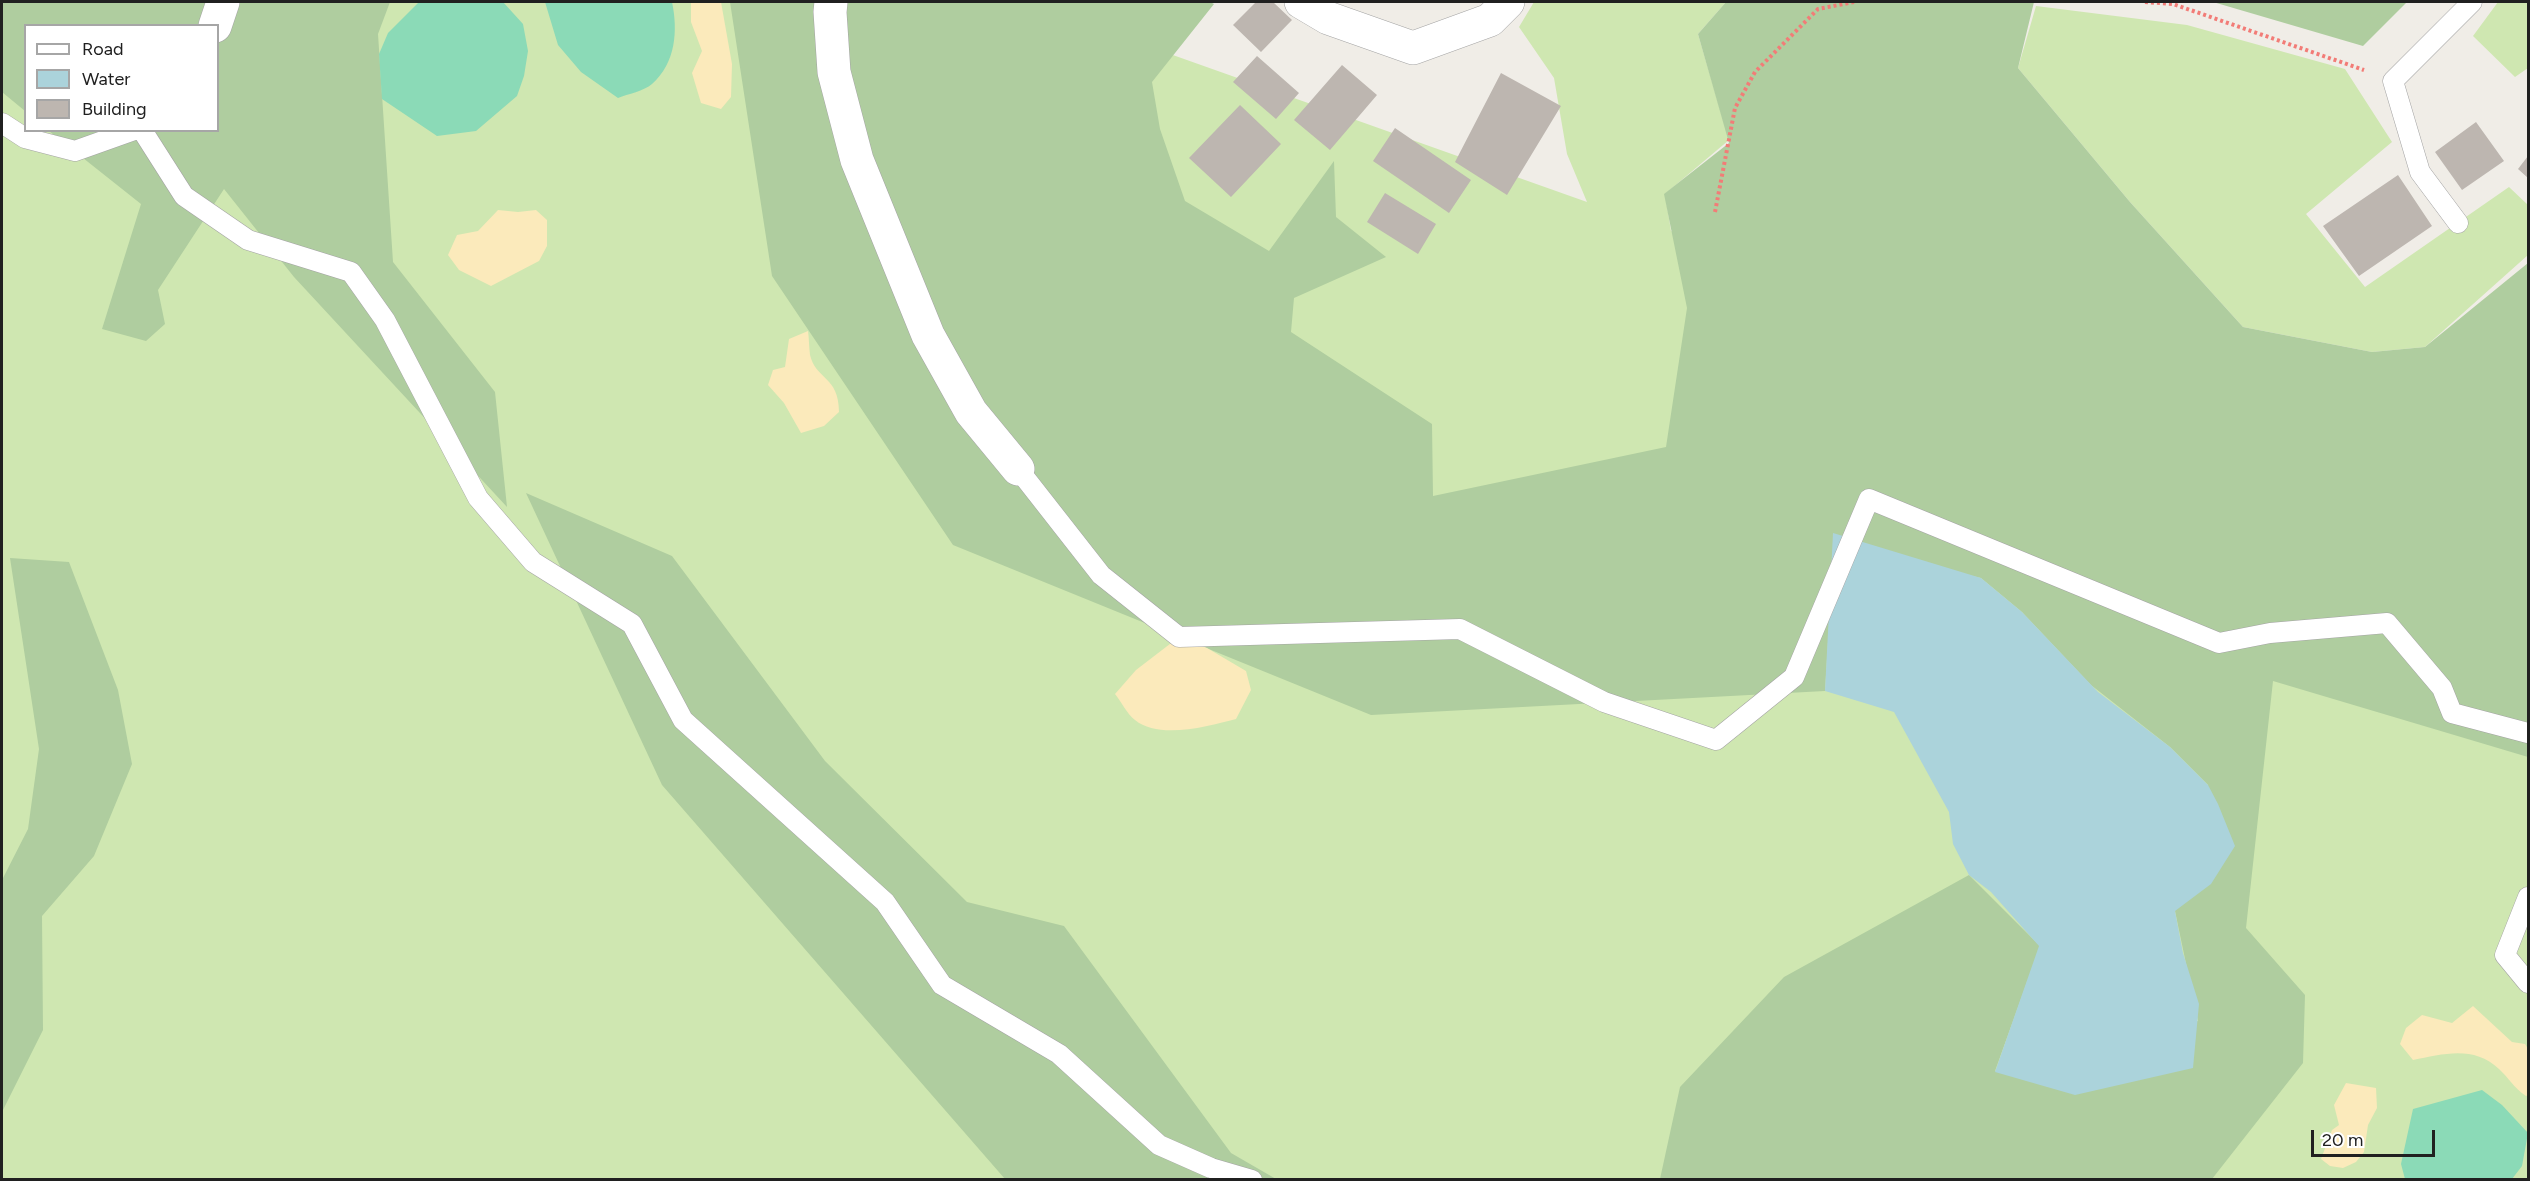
<!DOCTYPE html>
<style>
body{margin:0}
#map{position:relative;width:2530px;height:1181px;overflow:hidden;background:#f0ede7;font-family:Figtree,sans-serif}
canvas{display:block}
.frame{position:absolute;inset:0;border:3px solid #202020;pointer-events:none}
.legend{position:absolute;left:24px;top:24px;width:195px;height:108px;box-sizing:border-box;background:#fff;border:2px solid #a6a6a6;margin:0;padding:8px 10px;list-style:none;font-size:18px;color:#202020}
.legend li{display:flex;align-items:center;gap:12px;height:30px}
.legend b{width:30px;border:2px solid #a6a6a6}
.scale{position:absolute;left:2311px;top:1130px;width:124px;height:27px;box-sizing:border-box;border:3px solid #202020;border-top:0;padding-left:8px;font-size:18px;line-height:21px;white-space:nowrap;color:#202020;-webkit-text-stroke:4px #fff;paint-order:stroke}
</style>
<div id="map">
<canvas width="2530" height="1181"></canvas>
<div class="frame"></div>
<ul class="legend">
<li><b style="height:8px;background:#fff"></b>Road</li>
<li><b style="height:16px;background:#abd3db"></b>Water</li>
<li><b style="height:16px;background:#bdb6b0"></b>Building</li>
</ul>
<div class="scale">20 m</div>
</div>
<script>
const ctx = document.querySelector('canvas').getContext('2d');
ctx.lineJoin = 'round';
function paint(path, color) { ctx.fillStyle = color; ctx.fill(path, 'evenodd'); }
function stroke(path, color, width, dash) { ctx.strokeStyle = color; ctx.lineWidth = width; ctx.lineCap = dash ? 'butt' : 'round'; ctx.setLineDash(dash || []); ctx.stroke(path); }
const grass = new Path2D(`
 M2 2H1046V10L1587 202 1567 154 1554 78 1519 27 1534 2H1726L1698 34 1729 140 1665 194 1671 231 1994 346 2528 629V1179H2ZM26 26H218V130H26Z
 M2498 2H2528V68L2515 77 2473 36Z
 M2036 6 2187 25 2345 69 2392 142 2306 214 2365 287 2509 187 2528 205V255L2425 347 2372 352 2243 327 2130 202 2018 68Z`);
const forest = new Path2D(`
 M2 2H390L378 34 393 262 495 392 507 507 294 277 224 189 158 290 165 324 146 341 102 329 141 204 49 131 218 130V26H26L25 111 2 92Z
 M730 2H1210L1214 4 1152 82 1160 129 1185 201 1269 251 1334 161 1336 217 1386 257 1294 298 1291 332 1432 424 1433 496 1666 447 1687 308 1664 194 1729 143 1698 34 1726 2H2034L2018 68 2130 202 2243 327 2372 352 2425 347 2528 263V757L2273 681 2246 928 2305 995 2303 1063 2212 1179H1660L1680 1087 1784 977 1969 875 2040 946 1995 1071 2198 1021 2175 911 2208 785 2170 747 2091 685 2022 612 1981 578 1834 544 1825 691 1371 715 953 545 772 276Z
 M2213 2H2407L2363 46Z
 M526 493 672 556 825 761 967 902 1064 926 1231 1153 1276 1179H1005L662 785Z
 M10 558 69 562 118 690 132 764 94 856 42 916 43 1030 2 1112V880L28 829 39 749Z`);
const sand = new Path2D(`
 M691 2H721L732 64 731 97 721 109 701 103 692 73 702 51 691 22Z
 M498 210 518 212 536 210 547 220V246L539 261 491 286 459 270 448 255 457 235 478 231Z
 M808 331C809 338 809 347 810 355 816 380 839 376 839 412L824 426 801 433 784 403 768 385 773 370 785 367 789 339Z
 M1179 637 1207 648 1246 671 1251 690 1236 719C1209 726 1159 740 1135 720 1127 714 1121 701 1115 694L1136 670Z
 M2473 1006 2512 1042 2525 1044 2528 1049V1095L2526 1096C2513 1087 2509 1078 2499 1069 2474 1045 2443 1054 2413 1060L2400 1044 2406 1028 2422 1015 2452 1023Z
 M2346 1083 2376 1088 2377 1108 2368 1125 2364 1152 2356 1162 2343 1168 2330 1166 2321 1159 2332 1130 2339 1125 2334 1105Z`);
const pitch = new Path2D(`
 M419 2H503L523 24 528 51 524 76 517 96 476 131 437 136 382 99 379 54 388 33Z
 M545 2H672C678 30 676 63 652 84 644 91 628 94 618 98L581 72 558 45Z
 M2482 1090 2502 1105 2528 1133 2522 1166 2512 1179H2405L2401 1164 2413 1109Z`);
const water = new Path2D(`
 M1833 533 1981 578 2022 612 2098 692 2170 747 2208 785 2218 804 2235 846 2211 884 2175 911 2183 953 2199 1004 2193 1068 2075 1095 1995 1072 2039 946 1991 892 1969 875 1953 844 1949 812 1894 712 1825 691Z`);
const building = new Path2D(`
 M1256 2H1273L1292 20 1261 52 1233 25Z
 M1257 56 1299 93 1276 119 1233 82Z
 M1342 65 1377 95 1330 150 1294 120Z
 M1501 73 1561 106 1507 195 1455 162Z
 M1240 105 1281 144 1231 197 1189 158Z
 M2476 122 2504 161 2462 190 2435 152Z
 M1395 128 1471 180 1449 213 1373 161Z
 M2528 156V178L2518 169Z
 M2398 175 2432 226 2359 276 2323 226Z
 M1385 193 1436 224 1418 254 1367 222Z`);
const path = new Path2D(`
 M2145 2 2173 4 2364 70
 M1715 212 1735 108 1755 72 1818 9 1854 2`);
const lane = new Path2D(`
 M2 123 25 138 75 151 134 130
 M142 130 184 196 248 240 351 272 385 320 478 498 533 562 632 624 683 720 885 902 942 985 1059 1054 1159 1145 1211 1168 1252 1180
 M2458 223 2420 172 2393 81 2472 2
 M1018 469 1101 575 1179 637 1460 629 1604 702 1716 740 1794 677 1869 499 2219 643 2270 633 2387 623 2442 688 2452 713 2528 733
 M2528 897 2505 955 2528 983`);
const street = new Path2D(`
 M831 2 830 12 834 72 857 160 928 335 971 412 1018 469
 M1301 2 1328 18 1413 48 1490 20 1508 2
 M215 26 223 2`);
paint(grass, '#cfe7b1');
paint(forest, '#afcd9f');
paint(sand, '#fbeabb');
paint(pitch, '#8bdab7');
paint(water, '#abd3db');
paint(building, '#bdb6b0');
stroke(lane, '#a4a4a4', 21);
stroke(street, '#a4a4a4', 34);
stroke(path, '#f27c77', 4, [3, 3]);
stroke(lane, '#fff', 20);
stroke(street, '#fff', 33);
</script>
